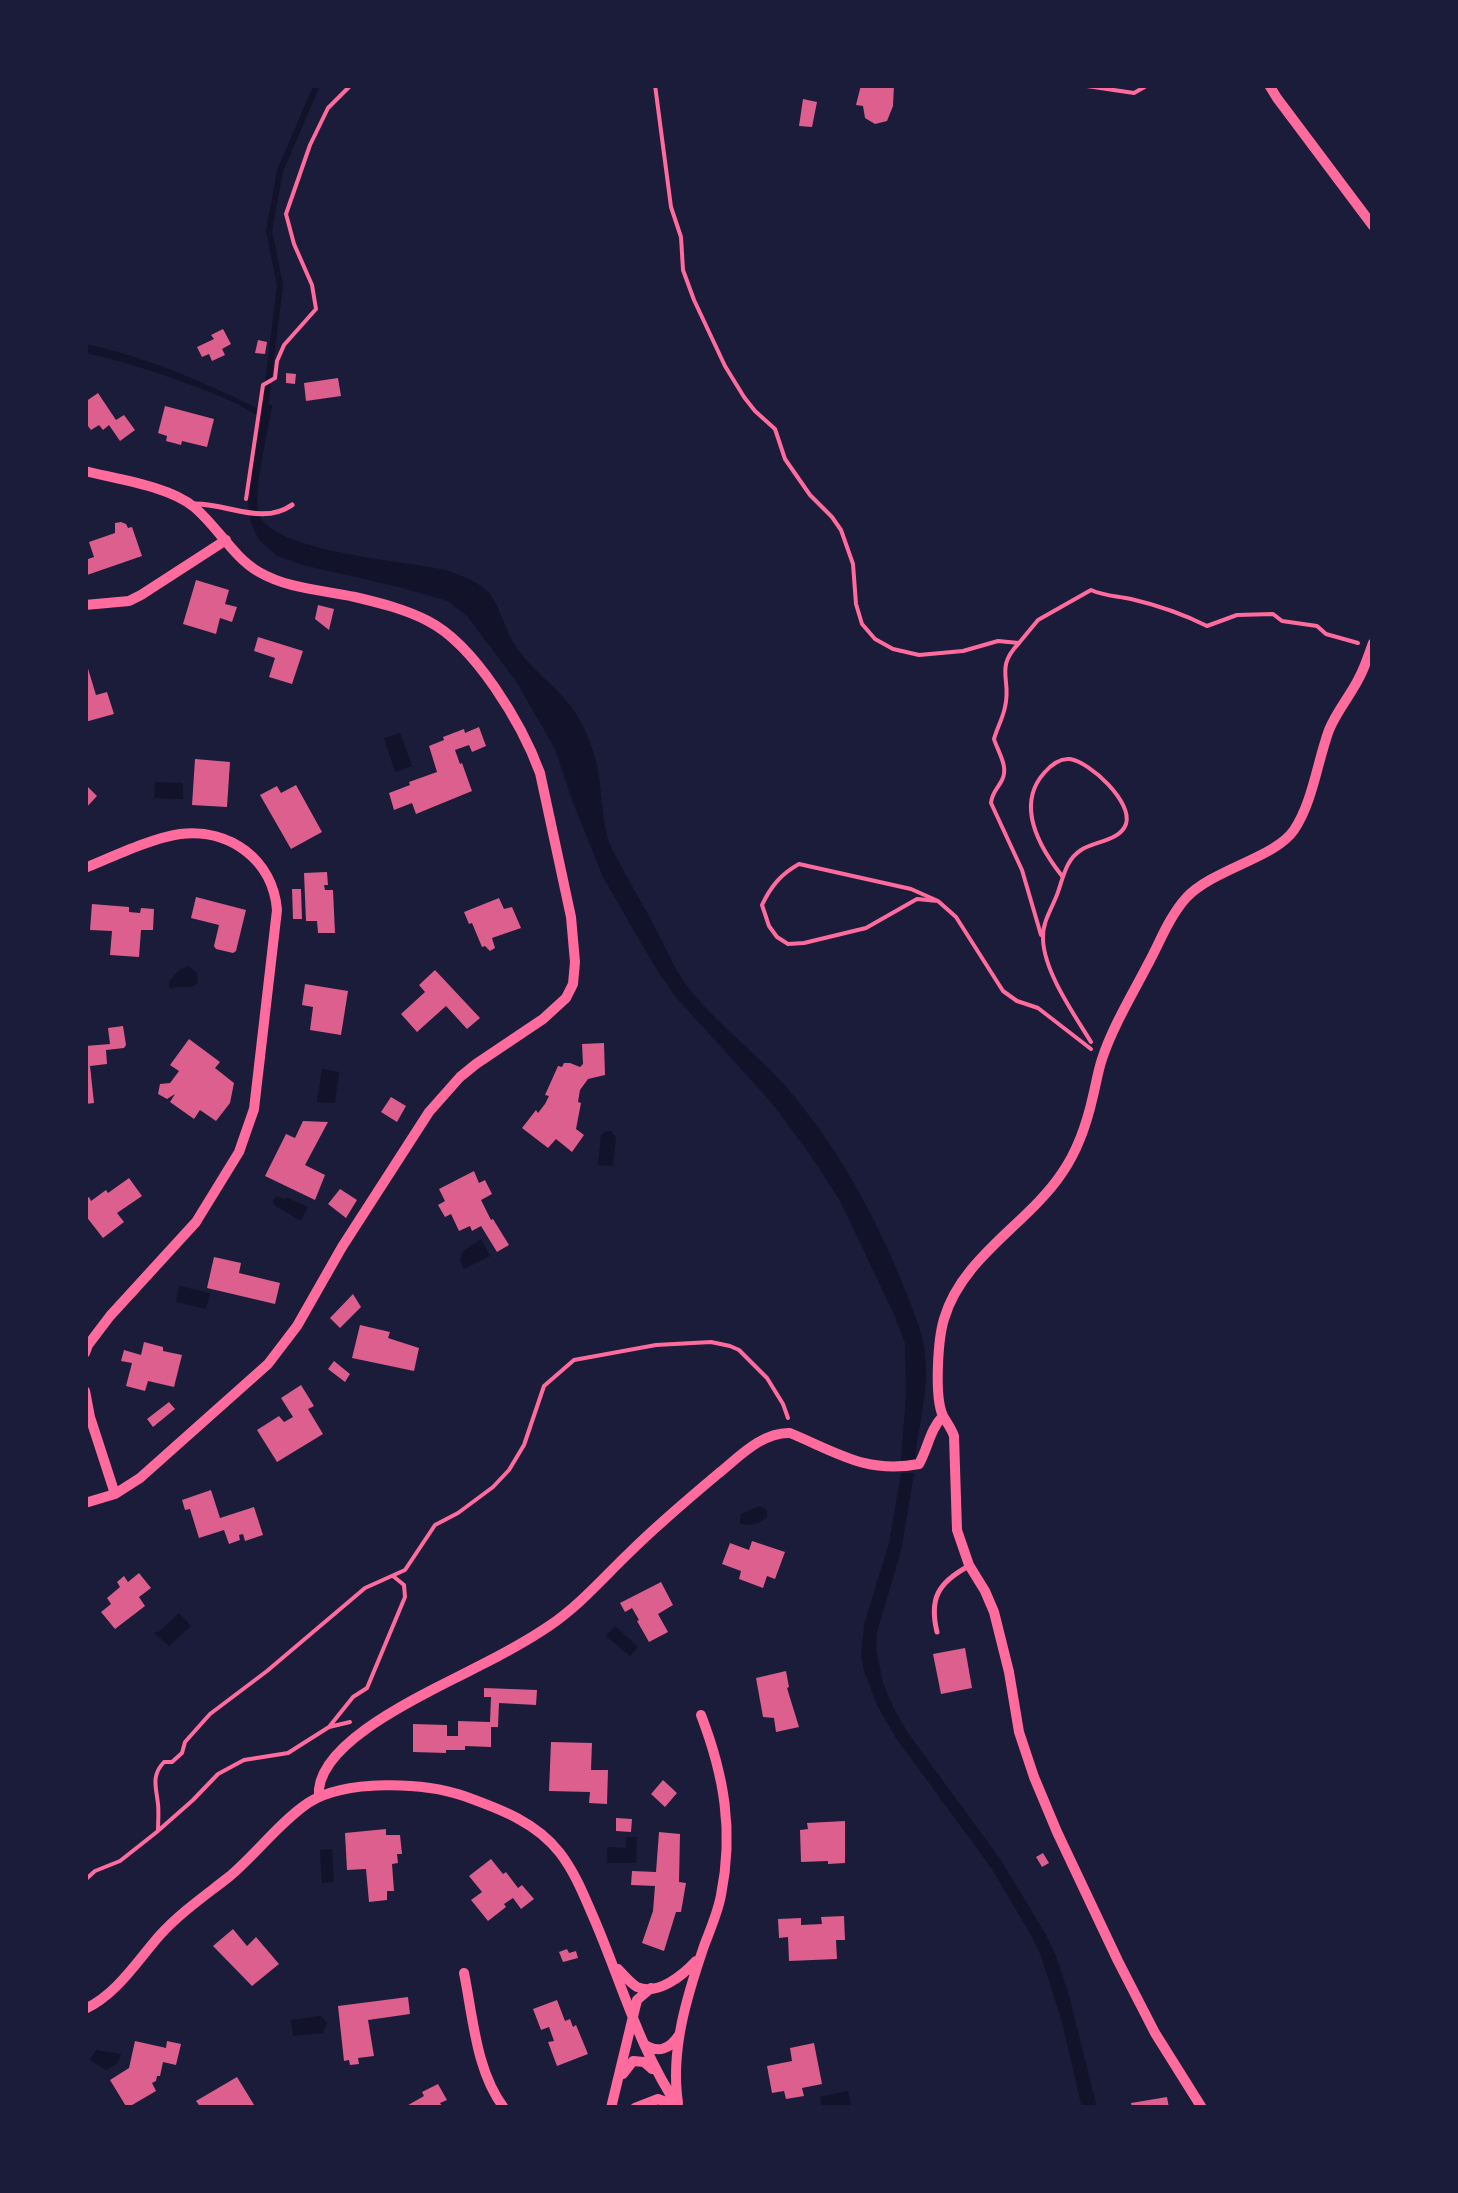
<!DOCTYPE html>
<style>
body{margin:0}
#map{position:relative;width:1458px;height:2193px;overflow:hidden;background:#1b1b3a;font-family:"Roboto Condensed",sans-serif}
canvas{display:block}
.frame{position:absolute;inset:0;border:88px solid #1b1b3a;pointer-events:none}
</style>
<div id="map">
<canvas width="1458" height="2193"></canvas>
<div class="frame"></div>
</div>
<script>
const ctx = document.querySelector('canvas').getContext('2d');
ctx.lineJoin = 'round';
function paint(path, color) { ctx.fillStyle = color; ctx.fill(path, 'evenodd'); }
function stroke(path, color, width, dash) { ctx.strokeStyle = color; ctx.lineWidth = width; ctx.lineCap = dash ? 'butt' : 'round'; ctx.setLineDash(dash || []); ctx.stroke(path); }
const water = new Path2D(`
 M85 344C147 357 203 382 259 409L261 402 272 405C268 433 254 485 258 510 263 552 409 561 445 570 458 574 474 580 485 589 497 598 505 628 513 642 528 667 551 682 569 704 581 719 590 739 595 758 604 789 599 824 614 853 628 880 644 906 658 933 667 950 675 970 687 986 716 1024 756 1052 787 1088 844 1154 886 1236 916 1318 936 1371 921 1406 915 1459L901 1461 906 1395 905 1343 894 1314 840 1201 811 1156 771 1102 674 995 655 967 603 877 572 800 555 749 516 681 467 616 448 601 403 588 303 565 277 556 259 540 251 523 248 502 259 417C236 401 212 393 186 383 152 371 120 360 85 353Z
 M400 733 412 766 395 772 384 738Z
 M155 782 183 783V799L154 798Z
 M188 966 197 973 198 983 191 987H174L172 989 169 987V982L178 971Z
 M322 1069 339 1072 335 1103 317 1102Z
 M606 1131H611L616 1137 613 1166 598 1165 601 1135Z
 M277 1196 284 1199 286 1197 308 1207 301 1221 274 1205 273 1200Z
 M481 1239 490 1256 464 1269 460 1260 463 1251Z
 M179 1286 210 1293 206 1309 176 1302Z
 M901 1473H914L901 1551 877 1632 876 1649 883 1683 895 1711 908 1733 1000 1859 1045 1933 1056 1956 1069 1996 1097 2108H1082L1062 2022 1041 1956 1032 1937 992 1869 896 1738 877 1705 864 1671 861 1656 864 1625 889 1543Z
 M760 1506 767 1510V1517C760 1523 749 1528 740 1523L741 1514Z
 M179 1613 191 1626 169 1646 154 1633 160 1631Z
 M615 1626 638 1647 630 1656 606 1636Z
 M626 1837H637L636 1863H607V1847L626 1848Z
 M332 1849 334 1882 322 1883 320 1850Z
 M321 2016 327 2023 323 2033 293 2036 291 2020Z
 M96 2050 121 2054 118 2063 106 2070 90 2060Z
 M848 2091 851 2106 822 2108 820 2097Z`);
const stream = new Path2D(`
 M265 408 280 285 269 231 280 171 317 85`);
const building = new Path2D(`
 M861 85H894L893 106 887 121 875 124 865 118 863 106 856 105Z
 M803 99 817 102 812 127 799 126Z
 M223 329 231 344 222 349 225 355 212 361 209 354 202 357 197 347 214 339 211 335Z
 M258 340 267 342 265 354 255 353Z
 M286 373 296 374 295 384 286 383Z
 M338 378 341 396 306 401 304 383Z
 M98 393 116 420 124 415 135 430 120 441 109 425 103 430 99 425 91 430 85 422V402Z
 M165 406 214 419 207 447 182 441 181 445 166 441 167 436 158 433Z
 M121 522 126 524 128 528 132 527 142 556 87 575 85 560 94 557 89 542 115 533V523Z
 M196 580 229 590 225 604 237 607 232 622 220 618 216 634 183 624Z
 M318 605 334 609 329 630 315 619Z
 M258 637 303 651 292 684 269 677 275 658 254 651Z
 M86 662 96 695 107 692 114 714 85 722Z
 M479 727 486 746 472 752 469 745 455 750 460 764 462 763 472 791 416 814 412 803 394 810 389 793 410 785 409 782 437 772 429 746 444 740 443 737 464 729 465 733Z
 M195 759 230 762 227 807 192 805Z
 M85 784 97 796 85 809Z
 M296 785 322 832 291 849 260 795 277 786 281 793Z
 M327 872 328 885H324L325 890H333L335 933H318L317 921H306L304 873Z
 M292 889H301L302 919H293Z
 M196 897 246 910 236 951 233 953 216 949 214 946 219 925 191 918Z
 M499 898 504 909 512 907 521 928 492 938 495 948 490 951 485 946 482 947 472 923 469 924 464 912Z
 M92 904 129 907V912L140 913 141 908 154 909 153 930H141L139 957 110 955 112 931 90 930Z
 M435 970 480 1018 467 1029 446 1006 417 1032 401 1014 425 992 419 985Z
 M305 984 348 991 341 1035 310 1030 313 1007 302 1005Z
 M123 1026 126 1045 124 1048 106 1050 107 1064 90 1066 94 1103 85 1104V1046L110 1044 108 1028Z
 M189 1039 220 1062 215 1068 234 1083 230 1103 216 1121 200 1110 194 1119 170 1102 175 1094 167 1099 158 1094 160 1084 170 1083 179 1071 170 1065Z
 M604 1043 605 1075 588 1079 580 1090 578 1102 581 1103 576 1129 584 1135 572 1152 556 1139 548 1148 522 1128 536 1110 538 1113 545 1104 549 1096 545 1095 558 1066 562 1067 564 1063H570L580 1067 583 1064 582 1044Z
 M391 1097 406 1106 397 1122 381 1112Z
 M303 1121 328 1122 305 1165 325 1175 315 1200 265 1176 286 1134 295 1138Z
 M474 1171 479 1183 485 1180 492 1194 481 1200 491 1220 493 1219 509 1245 497 1252 481 1226 472 1231 470 1226 459 1231 451 1214 445 1217 438 1205 445 1201 439 1189Z
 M129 1178 142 1196 117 1213 124 1222 103 1238 85 1215V1200L89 1197 91 1201 106 1190 108 1193Z
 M340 1189 357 1200 346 1218 328 1204Z
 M214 1257 241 1263 239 1273 280 1283 275 1304 207 1288Z
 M353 1294 361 1307 340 1328 330 1318Z
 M360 1325 390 1332 388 1338 419 1348 414 1371 352 1358Z
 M144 1342 163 1347V1351L182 1355 174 1387 148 1381 145 1391 126 1386 132 1363 121 1361 124 1350 141 1355Z
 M334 1361 350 1374 345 1382 328 1369Z
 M301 1385 314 1406 308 1409 323 1434 277 1462 257 1430 279 1416 284 1422 293 1417 281 1398Z
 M169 1402 175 1409 153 1427 147 1419Z
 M211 1490 220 1518 254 1507 263 1535 245 1541 243 1534 239 1535 240 1540 229 1544 224 1530 199 1538 190 1509 185 1510 182 1500Z
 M752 1541 785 1552 775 1579 767 1576 763 1588 739 1579 741 1571 722 1564 730 1543 749 1550Z
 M139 1573 151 1588 139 1597 145 1606 115 1629 101 1612 111 1604 107 1598 120 1587 117 1582 124 1576 128 1582Z
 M661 1582 673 1605 658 1614 668 1632 649 1642 637 1621 639 1620 632 1608 625 1612 620 1603Z
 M965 1648 972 1688 941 1694 933 1654Z
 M786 1671 789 1687 787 1688 799 1727 776 1732 774 1718 763 1717 756 1678Z
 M484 1688 537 1690 536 1705 499 1703 498 1727H491V1747L465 1746V1750H446V1753L413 1752V1724L447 1725V1736H458V1721L490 1722 491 1697H484Z
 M551 1742 592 1743 591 1770H608L607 1804 589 1803 590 1792 549 1791Z
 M663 1780 677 1793 665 1807 651 1794Z
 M616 1818 632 1819 631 1832 616 1831Z
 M845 1821V1863L828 1864V1861L801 1862 800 1830 808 1829 807 1823Z
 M386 1829V1835H400L402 1854H397L398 1863 392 1864 394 1891H387V1900L369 1902 366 1869 347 1870 345 1833Z
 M659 1832 680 1834 679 1882 686 1883 681 1912H676L664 1951 642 1943 653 1911 655 1886 631 1885 632 1871 656 1872Z
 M1043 1853 1049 1863 1042 1867 1036 1857Z
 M491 1859 503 1874 506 1872 518 1888 522 1885 534 1899 521 1909 513 1898 504 1904 506 1907 488 1921 471 1900 482 1892 469 1876Z
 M844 1916 845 1940H836L837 1959 789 1961 788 1937 779 1938 778 1919 801 1918V1925L822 1924 821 1917Z
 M233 1929 247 1946 256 1937 279 1964 252 1986 213 1946Z
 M567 1949 569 1953 576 1951 578 1958 563 1962 559 1952Z
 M408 1997 410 2014 368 2020 374 2056 358 2058 359 2064 350 2065 349 2060 344 2061 338 2006Z
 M557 2000 565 2021 570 2019 573 2027 576 2025 588 2054 557 2066 548 2042 554 2041 549 2027 541 2030 533 2009Z
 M135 2041 166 2048 167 2041 181 2044 176 2065 163 2062 160 2076H157L156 2081 152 2083 156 2091 127 2108 110 2080 129 2068Z
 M814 2043 822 2084 802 2088 804 2096 786 2099 784 2091 772 2093 767 2066 792 2061 790 2048Z
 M237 2077 256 2108H201L196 2101Z
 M438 2084 447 2100 440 2103 443 2108H403L424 2096 422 2092Z
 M1167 2097 1169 2108H1132L1131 2103Z`);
const path = new Path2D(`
 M655 85 671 207 681 237 683 270 694 300 725 366 744 397 755 411 775 429 785 459 810 495 832 517 841 530 853 564 856 604 862 624 875 639 893 649 919 655 963 651 998 641 1019 643 1038 620 1091 590C1104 596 1117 596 1131 599 1157 605 1183 614 1207 626L1237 615 1273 614 1282 621 1317 626 1326 634 1358 643
 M1080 85 1134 93 1148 85
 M246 499 263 385 275 378 277 361 284 345 316 309 312 285 294 244 286 214 310 145 328 108 351 85
 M1019 643C994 669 1012 679 1005 707 1003 718 997 728 994 739 998 752 1009 767 1002 780 997 790 992 792 991 803L1022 870 1041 935
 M1062 876C1040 848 1015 806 1044 773 1050 766 1060 758 1070 759 1090 762 1133 802 1126 824 1120 841 1095 841 1081 850 1067 859 1064 874 1059 889 1054 906 1042 920 1043 939 1044 972 1074 1014 1091 1042
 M938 901 917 899 866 928 804 943 788 944 777 937 769 926 762 905C771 886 781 874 799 864L911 889 938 901 956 917 1003 991 1017 1001 1038 1008 1091 1049
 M329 1727 353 1697 367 1688 405 1597 404 1585 393 1576
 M159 1830 193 1800 218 1774 244 1760 288 1753 329 1727 350 1722
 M85 1880 95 1871 120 1861 158 1831C158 1822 159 1812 158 1804 156 1786 151 1776 164 1762H172L182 1753 185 1742 210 1714 267 1671 365 1588 405 1570 435 1525 458 1513 493 1487 509 1470 524 1445 544 1386 574 1360 656 1345 711 1342 730 1346 739 1350 767 1378 783 1404 788 1418`);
const service = new Path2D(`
 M194 504C227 503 262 526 292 505
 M937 1632C929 1599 938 1583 967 1567`);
const minor = new Path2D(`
 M1269 85 1277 98 1373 226
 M85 471C116 479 169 486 194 507 217 526 233 557 259 572 288 589 323 590 355 597 380 603 405 609 428 621 475 645 522 724 540 773L571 917 575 962 573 984 566 998 543 1019 476 1064 460 1077 429 1112 342 1247 297 1326 268 1364 140 1478 115 1494 85 1503
 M85 605 129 601 141 595 226 540
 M85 868C112 857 152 838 180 834 230 828 273 860 277 910L254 1109 239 1152 196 1222 110 1316 88 1345 85 1353
 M85 1391 90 1417 115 1494
 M319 1797C313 1741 436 1689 477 1667 501 1655 527 1641 549 1626 579 1606 603 1578 628 1554 657 1525 688 1499 719 1473 739 1457 762 1432 790 1433 836 1452 866 1474 919 1464 928 1448 930 1429 943 1416
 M618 1969C624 1975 630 1983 637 1987 658 1996 683 1975 696 1961
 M464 1973C473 2017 476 2071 504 2108
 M85 2009C117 1994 137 1961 160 1935 181 1912 206 1895 230 1876 256 1854 280 1822 308 1803 345 1779 423 1782 464 1796 500 1809 536 1822 560 1853 576 1874 585 1898 595 1921 622 1984 640 2051 679 2108
 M644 2044C658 2054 670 2049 679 2035
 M623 2074 633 2061 644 2062 652 2069
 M678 2103C670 2050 687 1996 704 1946 710 1930 718 1912 721 1895 734 1831 724 1775 701 1715
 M611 2108 637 2000 651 1988
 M635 2108 658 2099 674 2105
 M1202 2108 1155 2033 1118 1961 1057 1832 1034 1777 1019 1732 1009 1672 994 1612 985 1591 969 1565 957 1530 954 1436C951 1428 947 1423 943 1416 934 1397 938 1339 944 1319 962 1257 1028 1224 1062 1173 1078 1150 1087 1123 1093 1096 1096 1084 1098 1071 1102 1059 1113 1026 1132 995 1148 964 1160 942 1169 917 1186 898 1213 869 1275 858 1294 830 1313 801 1317 763 1329 730 1337 711 1350 696 1359 678 1365 667 1369 654 1373 643`);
paint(water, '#12122b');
stroke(stream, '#12122b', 6);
paint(building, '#dd5f8e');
stroke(path, '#ff6b9d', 4);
stroke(service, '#ff6b9d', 5);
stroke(minor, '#ff6b9d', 10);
</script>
